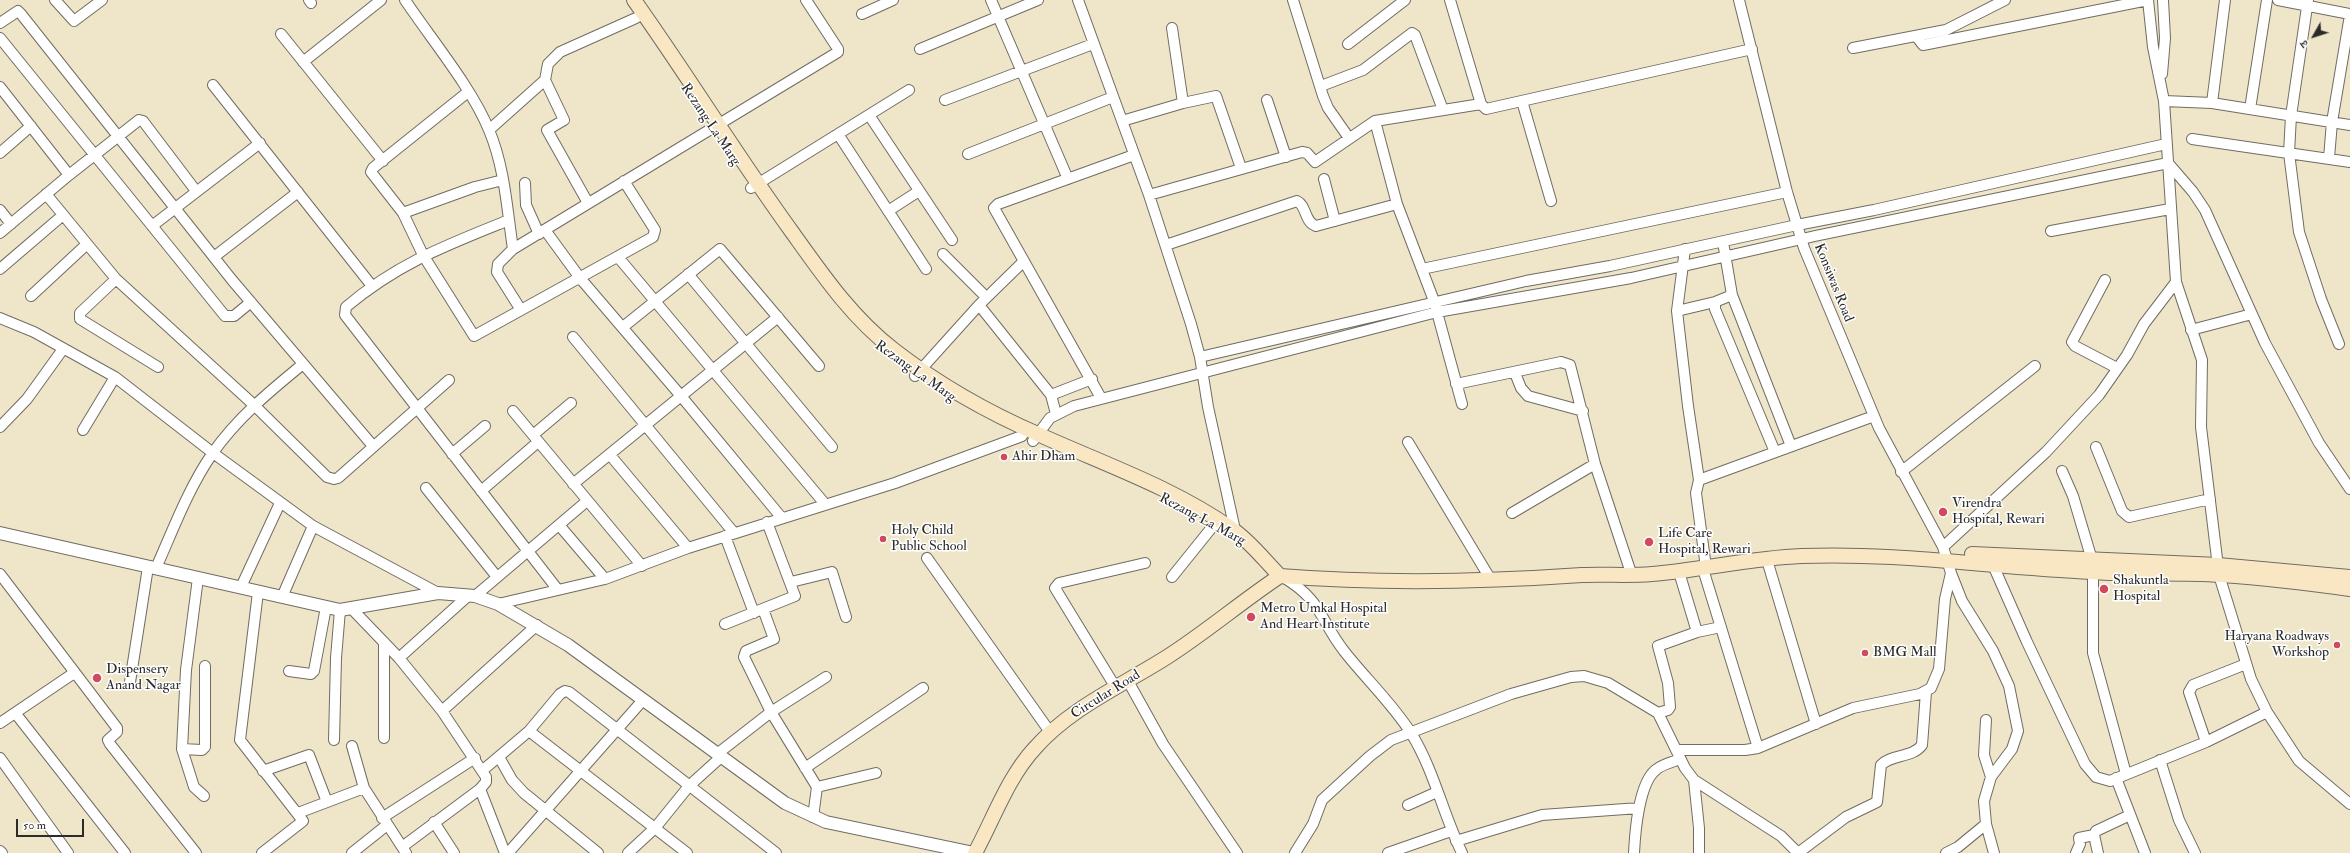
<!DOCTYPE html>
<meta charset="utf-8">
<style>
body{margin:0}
#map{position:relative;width:2350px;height:853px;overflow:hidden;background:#efe6ca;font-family:"IM FELL Double Pica","Noto Serif Devanagari",serif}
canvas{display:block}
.north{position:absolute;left:2294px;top:16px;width:40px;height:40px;-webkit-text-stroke:3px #fff;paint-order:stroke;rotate:231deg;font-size:11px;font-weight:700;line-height:16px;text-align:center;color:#2b2b2b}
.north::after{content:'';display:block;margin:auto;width:14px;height:18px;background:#2b2b2b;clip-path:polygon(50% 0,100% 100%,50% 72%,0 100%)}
.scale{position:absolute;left:16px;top:819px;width:68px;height:18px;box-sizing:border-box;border:2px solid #2b2b2b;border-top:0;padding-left:5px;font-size:12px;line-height:14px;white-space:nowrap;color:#2b2b2b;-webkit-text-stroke:3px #fff;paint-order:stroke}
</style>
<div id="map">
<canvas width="2350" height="853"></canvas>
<div class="north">उ</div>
<div class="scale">50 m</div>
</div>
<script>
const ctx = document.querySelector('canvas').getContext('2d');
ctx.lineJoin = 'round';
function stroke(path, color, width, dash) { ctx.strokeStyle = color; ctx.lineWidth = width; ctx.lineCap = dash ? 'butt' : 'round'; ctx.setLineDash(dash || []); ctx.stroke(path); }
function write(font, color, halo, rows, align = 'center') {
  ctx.font = font + ' "IM FELL Double Pica",serif'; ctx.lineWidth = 3; ctx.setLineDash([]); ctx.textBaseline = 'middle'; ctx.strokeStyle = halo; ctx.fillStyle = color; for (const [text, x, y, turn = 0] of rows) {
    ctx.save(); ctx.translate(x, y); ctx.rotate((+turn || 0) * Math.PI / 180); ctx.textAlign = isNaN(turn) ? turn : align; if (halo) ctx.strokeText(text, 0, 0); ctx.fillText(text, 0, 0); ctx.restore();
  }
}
const minor = new Path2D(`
 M55 0 74 21 102 0
 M309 0 311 3
 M405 0C431 39 472 88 489 130 505 168 507 210 513 249
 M991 0 1068 179
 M1078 0 1149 195 1191 324 1200 357 1208 407 1235 530
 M1293 0 1323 96 1328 108 1349 138
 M1450 0 1481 104 1486 109 1752 49
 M1739 0 1787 192 1804 248 1879 428 1943 547 1951 573 1962 601 1993 651 2009 686 2018 731 2012 749 1991 777 1984 801 1986 824 1994 853
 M2148 0 2153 47 2164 101 2176 282 2202 360 2201 427 2219 575 2251 679 2267 712 2299 761 2350 804
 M2278 0 2350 14
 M2308 0 2291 116 2289 153 2299 232 2321 299 2339 344
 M862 14 893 0
 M0 23 18 11 21 14 232 280 373 446
 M1172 28 1183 103
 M281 34 383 161
 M1916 36 1923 45 2148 0
 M0 38 225 316H234L251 302
 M1348 44 1405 0
 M1853 48 1946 30 2005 0
 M920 49 1038 0
 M303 62 381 0
 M2162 74 2165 38 2163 0
 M545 80 564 120 547 130 588 203
 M213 85 372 286
 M1321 86 1363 70 1412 33 1415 35 1443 110
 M0 87 69 175
 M468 92 373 168 371 172 403 213 423 255 474 336 653 237 655 230 624 181
 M945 100 1093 44
 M1267 100 1286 157
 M1522 101 1551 201
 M2164 101 2212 103 2350 125
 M2212 103 2225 0
 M2250 109 2267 0
 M869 115 952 240
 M1122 121 1183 103 1216 96 1241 168
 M1375 121 1397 204 1434 301 1462 404
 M489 130 545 80 548 64 560 52 636 18
 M838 134 926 269
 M2192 139 2350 162
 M0 153 31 126
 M968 154 1113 97
 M2329 158 2332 122 2350 15
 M1324 179 1335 221
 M525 183 526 205 539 234
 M751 188 909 90
 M46 194 116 279 254 405 327 477 334 479 338 478 449 380
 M1149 195 1302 152 1307 153 1315 162 1375 121 1481 104
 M0 210 11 224
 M888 211 919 191
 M403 213 475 187 503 180
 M509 220C447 245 398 263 346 307L345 315 558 590
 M152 226 260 143
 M545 230 580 278 681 396 781 517
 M2051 231 2170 209
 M0 233 69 175 139 120 143 121 196 191
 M1723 242 1732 295 1791 446
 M1166 245 1297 201C1307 206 1304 222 1316 226L1397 204
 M1685 249 1677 311 1688 406 1699 480
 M943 254 986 297
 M214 257 298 192
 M618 257 825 504
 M0 269 63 215
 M1422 269 1787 192
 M688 274 832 447
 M116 279 80 313V319L158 367
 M2105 280 2072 342 2075 346 2117 368
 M1732 295 1715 302V309L1775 452
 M31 296 87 244
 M979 305 1051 395 1092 379
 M521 310 497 272 498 264 513 249 838 52V49L806 0
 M1677 311 1715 302
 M0 318 34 332 115 377 213 453 313 526 438 593
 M623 327 720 249 819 366
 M2191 330 2252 314
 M573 337 734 533
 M1200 357 1526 281 1610 266 1797 225 1874 210 2166 144
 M1515 373 1521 388 1528 396 1583 411
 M915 376 979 305 1024 261
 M1456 384 1561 362 1570 365 1595 464 1632 576
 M1051 395 1056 414
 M1101 398 994 208 998 204 1134 155
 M513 411 642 566
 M0 427 27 399 63 349
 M83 430 115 377
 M533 435 571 403
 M1033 441 1050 418 1074 406 1437 312 1631 278 1815 236 2168 163 2193 192 2205 210 2265 343 2319 443 2350 489
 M1408 442 1491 580
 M2096 447 2122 511 2129 517 2210 499
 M452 454 485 426
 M610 455 688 548
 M2062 471 2073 496 2092 560
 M1901 472 2035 366
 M573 484 778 317
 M426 488 497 577
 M481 491 538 442
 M1512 513 1595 464
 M559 525 605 579
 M725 536 754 613
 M1943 547 2046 452 2099 395 2127 355 2144 324 2176 282
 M927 558 1050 732
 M1705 560 1696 493 1699 480 1874 416
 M1767 560 1816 724
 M1993 565 2027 642 2085 764 2096 777 2110 781 2206 742 2267 712
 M156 568C173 530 188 489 212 454 237 418 270 391 303 364
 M1703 569 1758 748
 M2093 573V653L2126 774
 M0 574 117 728V732L108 740 110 744 196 853
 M1172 577 1213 526
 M1283 577C1323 601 1319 619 1344 651 1365 678 1392 703 1411 733 1434 770 1443 814 1462 853
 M198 578 186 670 182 749 202 750 205 747V666
 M791 582 832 572 846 617
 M241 587 280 503
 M258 592 240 740 303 821 262 853
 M475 596 587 501
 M282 597 313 526
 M498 604 605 579 688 548 895 483 1022 436
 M352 609 399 658 442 711 486 777V782L480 789 402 847
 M763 609 774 639 746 651 744 657 771 712 817 787 813 817
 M725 624 795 596 767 522
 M1697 632 1721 627
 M399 658 469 595
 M289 671 311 674 314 671 326 607
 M1128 681 1163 744 1237 853
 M130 682 148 567
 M1116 688 1055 588 1059 583 1145 563
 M442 711 537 625
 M1658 713 1668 710 1670 707 1668 683 1658 646 1697 632 1679 572
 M16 714 125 853
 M1986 720 1984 755 1991 777
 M0 723 74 673
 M529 731 687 853
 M384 738V642
 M334 740 336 658 340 610
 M2206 742 2190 695 2189 692 2193 685 2246 664
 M352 746 364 788 406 853
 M182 749 194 787 204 796
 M1676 750H1745L1758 748 1853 708 1920 694 1931 688 1939 669 1945 599 1951 573
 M717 754 771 712 826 677
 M499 757 512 780 524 793 598 853
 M0 758 68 853
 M2160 760 2179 820 2195 853
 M805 768 923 688
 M483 770 529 731 560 694 565 691 569 692 776 853
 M263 771 309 755 327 802
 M2116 778 2145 853
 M1694 780 1699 828V853
 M817 787 876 773
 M480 789 505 853
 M1408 805 1437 792
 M298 813 364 788
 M382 818 475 758
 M434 822 454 853
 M1456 841 1542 815 1639 808
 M0 851 2 853
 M352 853 387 825
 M508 853 643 700
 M628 853 655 828 689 786 721 757
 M1295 853 1313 824 1322 800 1370 756 1391 740 1511 694 1571 677 1584 676 1608 683 1658 713 1685 768 1694 780 1781 836 1798 853
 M1388 853 1451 831
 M1634 853C1635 833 1639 781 1657 769 1663 764 1673 762 1680 759
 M1798 853 1846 817 1877 802 1881 765C1891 754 1913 758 1922 745L1926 692
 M1946 853 1958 847 1986 824
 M2076 853 2080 844 2079 838 2094 835
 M2098 853 2094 835 2096 831 2130 815`);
const tertiary = new Path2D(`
 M0 533 340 610 438 593 475 596 498 604 568 645 785 803 826 822 974 853`);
const secondary = new Path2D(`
 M634 0C688 76 737 156 792 232 822 274 852 318 894 350 938 384 989 413 1040 435 1104 464 1174 488 1232 529 1250 541 1265 561 1280 576
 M1972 554 2218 565 2350 577
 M1280 576C1380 584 1482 582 1582 575 1605 574 1628 576 1652 574 1702 570 1751 558 1801 556 1899 552 1995 568 2092 572 2135 575 2178 572 2221 575 2264 578 2307 583 2350 589
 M975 853C994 818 1008 777 1035 748 1070 708 1123 685 1167 657 1206 632 1241 602 1280 576`);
const markers = [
 [1004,457,4,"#d1495b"],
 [1943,512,5,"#d1495b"],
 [883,539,4,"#d1495b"],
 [1649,542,5,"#d1495b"],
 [2104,589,5,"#d1495b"],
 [1251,617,5,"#d1495b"],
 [2337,645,4,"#d1495b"],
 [1865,653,4,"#d1495b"],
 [97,678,5,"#d1495b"]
];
const streetNames = [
 ["Rezang La Marg",710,125,56],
 ["Konsiwas Road",1833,283,68],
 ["Rezang La Marg",915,372,35],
 ["Rezang La Marg",1202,520,28],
 ["Circular Road",1106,695,-32]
];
const poiNames = [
 ["Ahir Dham",1012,457],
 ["Virendra",1952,504],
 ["Hospital, Rewari",1952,520],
 ["Holy Child",891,531],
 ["Public School",891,547],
 ["Life Care",1658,534],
 ["Hospital, Rewari",1658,550],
 ["Shakuntla",2113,581],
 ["Hospital",2113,597],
 ["Metro Umkal Hospital",1260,609],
 ["And Heart Institute",1260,625],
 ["Haryana Roadways",2329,637,"right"],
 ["Workshop",2329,653,"right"],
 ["BMG Mall",1873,653],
 ["Dispensery",106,670],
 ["Anand Nagar",106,686]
];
stroke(minor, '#706c63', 12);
stroke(tertiary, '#706c63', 14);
stroke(secondary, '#706c63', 16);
stroke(minor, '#fff', 10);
stroke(tertiary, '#fff', 12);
stroke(secondary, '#f9e7c3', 14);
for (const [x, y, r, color] of markers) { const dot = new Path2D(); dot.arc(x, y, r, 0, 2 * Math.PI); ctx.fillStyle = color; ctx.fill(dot); stroke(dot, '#fff', 1.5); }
write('14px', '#2b2b2b', '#fff', streetNames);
write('14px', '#2b2b2b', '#fff', poiNames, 'left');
</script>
